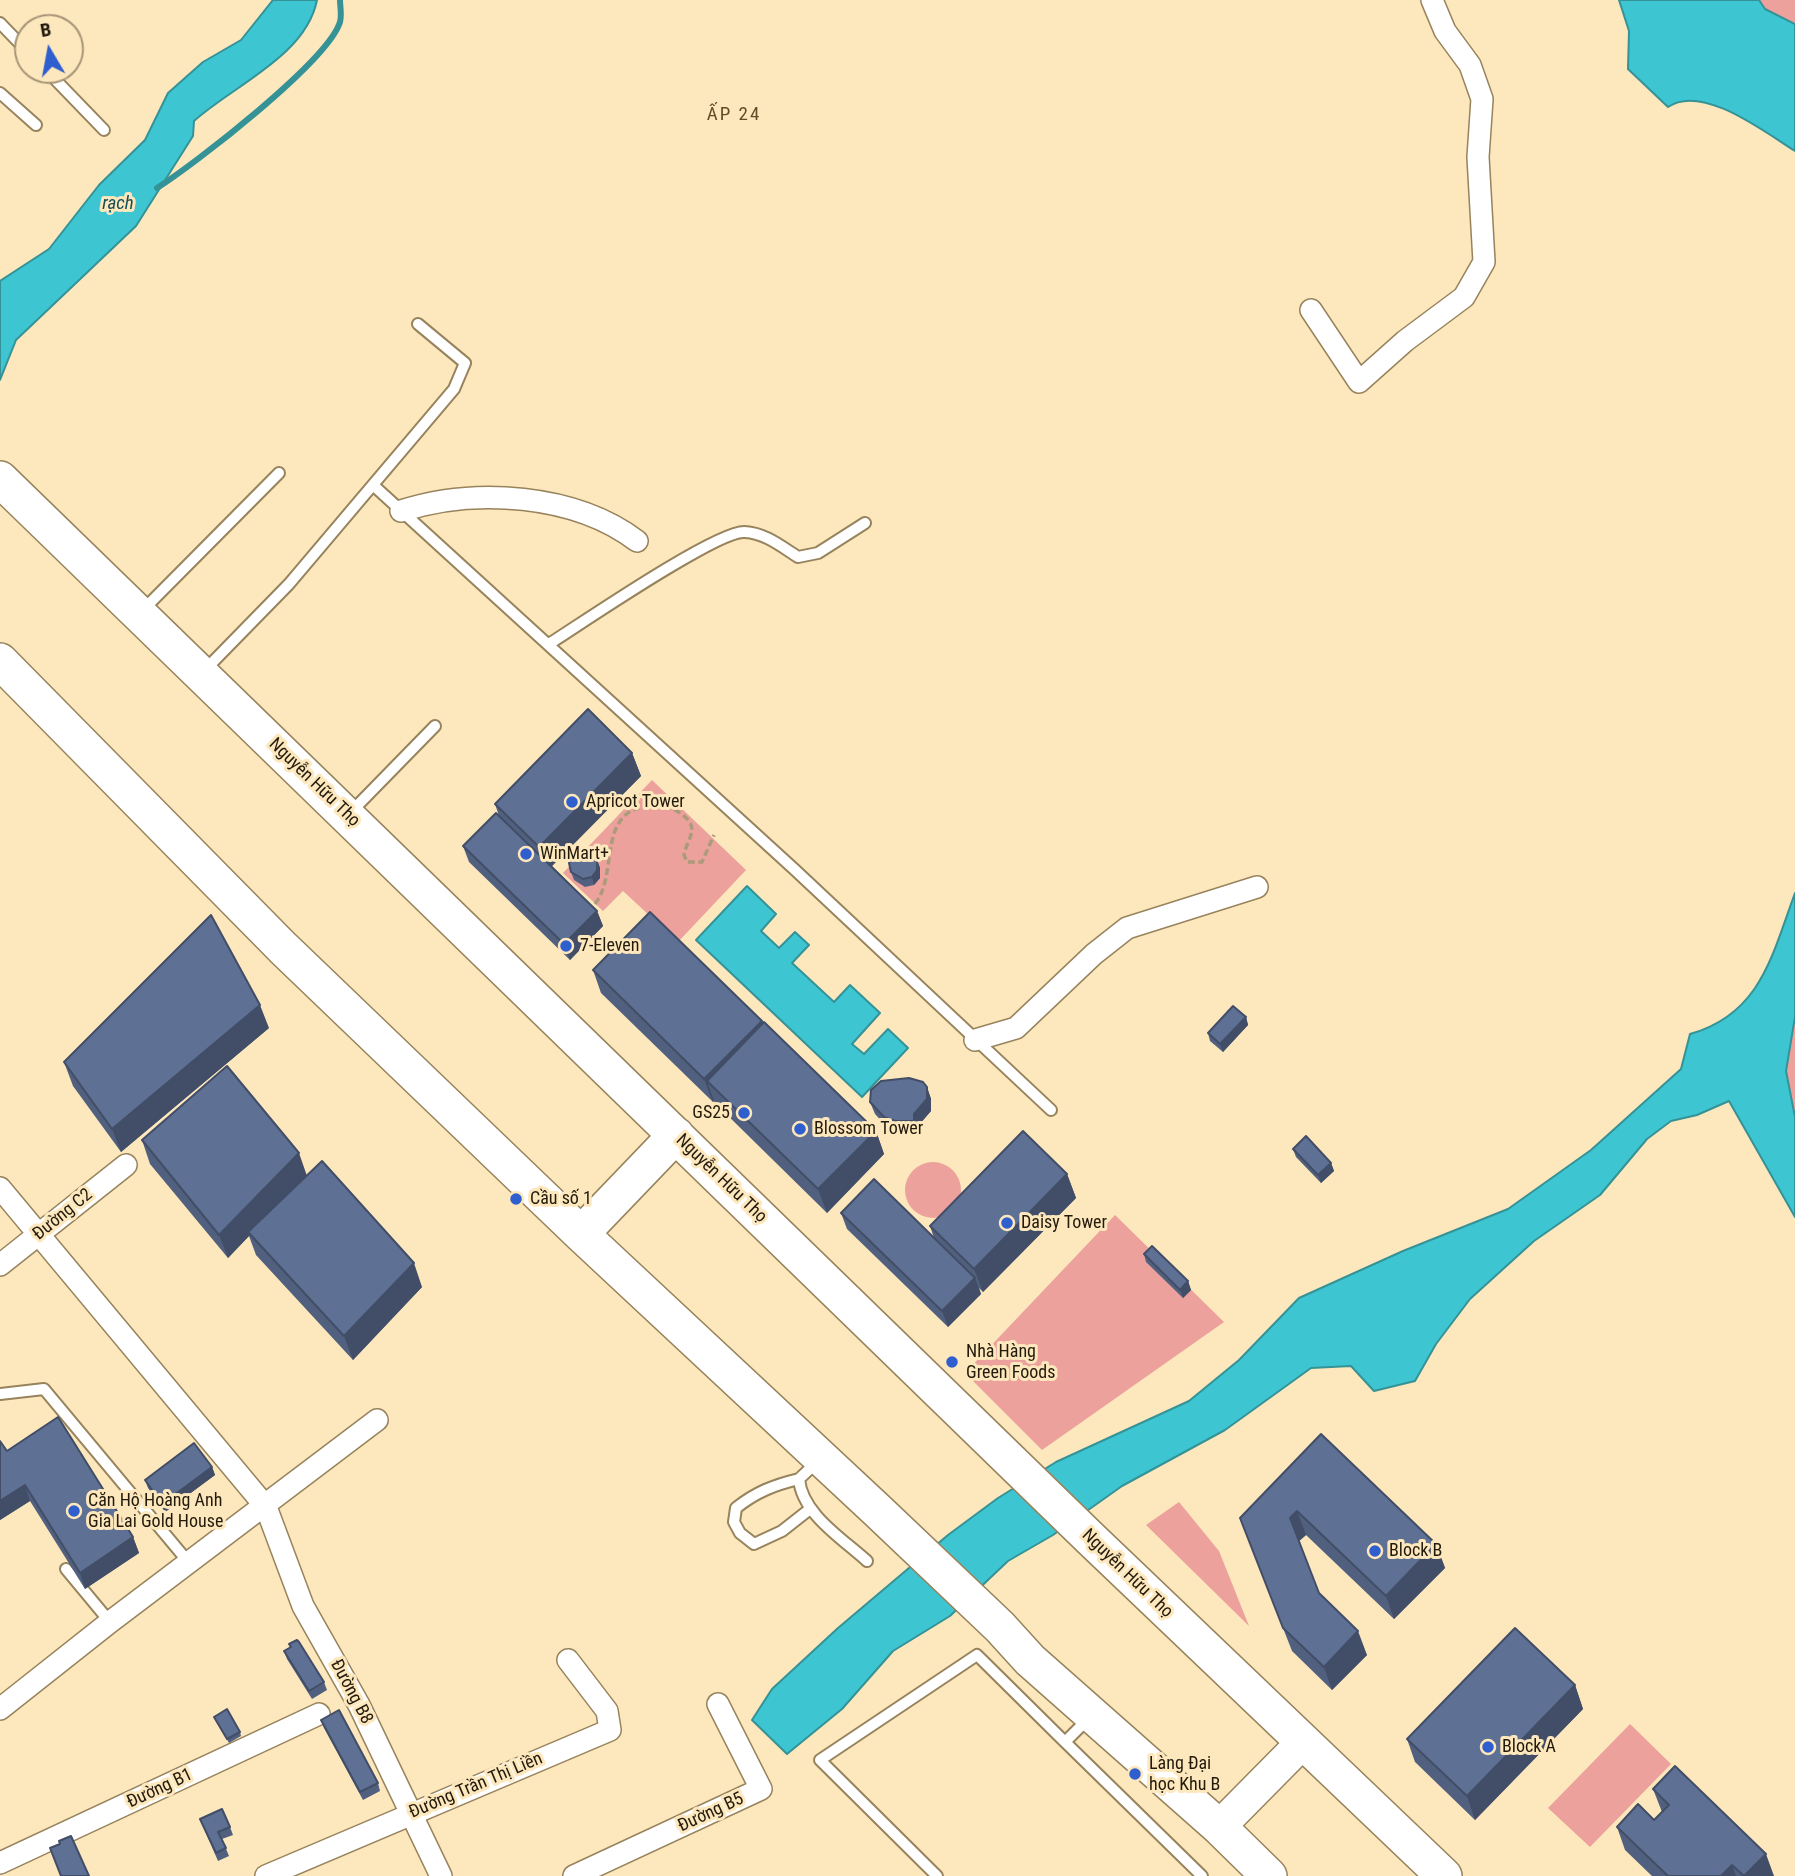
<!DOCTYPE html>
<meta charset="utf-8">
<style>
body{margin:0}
#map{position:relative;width:1795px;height:1876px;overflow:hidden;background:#fde7bd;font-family:"Roboto Condensed",sans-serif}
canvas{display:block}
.north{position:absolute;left:14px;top:14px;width:70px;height:70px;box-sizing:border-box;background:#fde7bd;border:2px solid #a59576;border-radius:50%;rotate:350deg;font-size:19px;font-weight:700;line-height:28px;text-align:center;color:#221a0b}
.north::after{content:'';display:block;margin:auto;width:24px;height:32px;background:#2f5fce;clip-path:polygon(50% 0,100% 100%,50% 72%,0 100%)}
</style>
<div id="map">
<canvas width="1795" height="1876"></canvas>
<div class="north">B</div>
</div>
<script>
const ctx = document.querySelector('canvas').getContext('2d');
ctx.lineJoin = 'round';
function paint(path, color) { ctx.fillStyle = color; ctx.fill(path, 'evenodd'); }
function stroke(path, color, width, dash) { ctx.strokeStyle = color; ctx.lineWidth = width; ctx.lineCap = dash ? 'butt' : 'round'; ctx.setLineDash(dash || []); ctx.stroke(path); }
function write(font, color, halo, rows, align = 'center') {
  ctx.font = font + ' "Roboto Condensed",sans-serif'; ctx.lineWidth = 6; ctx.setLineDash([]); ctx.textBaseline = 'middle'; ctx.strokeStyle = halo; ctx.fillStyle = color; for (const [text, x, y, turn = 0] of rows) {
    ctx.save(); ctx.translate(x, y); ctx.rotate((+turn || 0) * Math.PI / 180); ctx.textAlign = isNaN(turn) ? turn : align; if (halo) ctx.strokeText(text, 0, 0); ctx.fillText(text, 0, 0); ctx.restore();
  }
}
const green = new Path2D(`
 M1759 0H1795V24L1765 9Z
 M652 780 746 870 678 942 623 891 603 911 563 873Z
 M1795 1017V1117L1785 1071Z
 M905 1190a28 28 0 1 1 56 0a28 28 0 1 1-56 0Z
 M1115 1215 1224 1322 1042 1450 965 1373Z
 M1179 1502 1219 1551 1249 1626 1146 1525Z
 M1630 1724 1671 1764 1590 1847 1548 1808Z`);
const water = new Path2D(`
 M273 0H317C306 56 234 85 194 121L193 136 136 226 16 340 0 380V281L49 249 99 185 145 140 168 93 203 62 241 40Z
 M1619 0H1759L1765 9 1795 24V151C1766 133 1702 83 1668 107L1628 69 1629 31Z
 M747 886 776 914 761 931 779 948 795 932 809 945 792 963 834 1002 850 985 880 1013 852 1044 864 1054 888 1029 908 1048 862 1097 696 940Z
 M1795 893V1017L1786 1071 1795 1117V1217L1729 1101 1697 1115 1671 1121 1647 1139 1600 1195 1534 1241 1470 1299 1436 1344 1415 1381 1374 1391 1351 1366 1311 1368 1225 1430 1122 1486 1053 1535 1008 1561 950 1616 893 1651 842 1709 787 1754 752 1720 772 1689 838 1628 948 1535 998 1498 1056 1462 1189 1401 1239 1360 1299 1298 1403 1251 1508 1209 1591 1150 1681 1069 1690 1034C1761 1014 1772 955 1795 893Z`);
const stream = new Path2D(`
 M157 188C195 164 328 61 340 22 342 16 340 6 340 0`);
const path = new Path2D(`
 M595 904C619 874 596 812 648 806 661 804 675 808 684 816 700 829 687 839 684 855L687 862H702L714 835`);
const lane = new Path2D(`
 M0 23 28 52
 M46 70 104 130
 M0 93 36 125
 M373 485 794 869 1051 1110
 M141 612 279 473
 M549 644C579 625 719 529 745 532 765 533 782 547 798 557L818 553 865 523
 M203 672 289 584 454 389 465 363 418 324
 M350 813 435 726
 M0 1394 44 1389 190 1564
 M817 1462 799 1479C802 1514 843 1539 867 1561
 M799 1479C774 1485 756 1492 736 1508L734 1522 740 1533 754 1544 782 1531 810 1509
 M66 1569 110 1622
 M1089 1718 1065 1742 1202 1876
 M937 1876 820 1760 977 1655 1065 1742`);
const street = new Path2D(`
 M1311 310 1359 382 1405 341 1464 297 1484 262 1478 157 1482 99 1470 65 1445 31 1432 0
 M401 511C475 487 575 494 637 541
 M975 1040 1016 1028 1094 954 1127 928 1257 887
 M0 1188 266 1507 303 1606 359 1705 441 1876
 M0 1265 126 1165
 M0 1709 110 1622 377 1420
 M0 1863 319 1714
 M266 1876 610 1730 607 1711 568 1660
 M574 1876 761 1789 718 1704`);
const secondary = new Path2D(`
 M1219 1827 1302 1743`);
const primary = new Path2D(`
 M0 479 1091 1539 1444 1876
 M0 661 283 948 581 1234 879 1512 1000 1627 1030 1660 1219 1827 1269 1876
 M581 1234 676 1135`);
const wall = new Path2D(`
 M632 753 641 776 552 866 597 911 603 926 570 960 469 862 463 846 499 816 495 804Z
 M597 860 600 868V878L594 885 585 887 574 880 571 872Z
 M593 970 763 1023 876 1131 884 1154 827 1213 716 1104 714 1101 713 1102 601 993Z
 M1246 1017 1248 1025 1223 1052 1210 1041 1208 1033Z
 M269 1028 121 1152 73 1086 64 1062Z
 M927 1087 931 1099V1111L918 1126V1133H900L889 1129 875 1114 870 1102Z
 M142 1140 307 1175 422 1287 353 1360 256 1255 249 1236 228 1258 150 1164Z
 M1293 1149 1331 1163 1334 1171 1321 1183 1296 1157Z
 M1067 1174 1076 1198 983 1292 979 1288 981 1294 948 1327 847 1229 841 1213 934 1238 930 1226Z
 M1144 1254 1188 1281 1191 1290 1183 1298 1146 1262Z
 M1321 1434 1436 1544 1445 1568 1394 1619 1306 1535 1299 1541 1319 1593 1367 1655 1332 1690 1292 1651 1240 1518Z
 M0 1441 7 1451 133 1537 139 1553 85 1589 30 1501 0 1520Z
 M212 1467 215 1475 165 1512 148 1488 145 1480Z
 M289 1644 324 1682 327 1690 312 1699 287 1659 284 1651 290 1647Z
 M1575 1685 1583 1709 1475 1820 1415 1762 1407 1739Z
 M214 1717 240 1732 241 1736 229 1743Z
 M321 1720 378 1783 380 1791 363 1800 324 1728Z
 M1653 1789 1774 1876H1652L1625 1850 1617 1827 1654 1820 1662 1812Z
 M200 1819 230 1827 233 1835 222 1839 229 1856 218 1861Z`);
const shadedWall = new Path2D(`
 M632 753 641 776 548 870 539 847Z
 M597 860 600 868V878L594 885 592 877Z
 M597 911 603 926 570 960 564 944Z
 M260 1005 269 1028 121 1152 112 1129Z
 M1246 1017 1248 1025 1223 1052 1220 1044Z
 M762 1021 771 1044 707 1081 714 1101 713 1102 704 1079Z
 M927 1087 931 1099V1111L918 1126V1133L914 1121V1114Z
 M876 1131 884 1154 827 1213 818 1189Z
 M299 1153 307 1176 248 1232 249 1236 228 1258 219 1235Z
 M1331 1163 1334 1171 1321 1183 1318 1175Z
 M1067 1174 1076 1198 983 1292 974 1269Z
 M414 1263 422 1287 353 1360 344 1336Z
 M975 1278 981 1294 948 1327 942 1311Z
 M1188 1281 1191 1290 1183 1298 1180 1290Z
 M212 1467 215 1475 165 1512 162 1504Z
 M25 1485 30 1501 0 1520V1501Z
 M1297 1511 1306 1535 1298 1542 1290 1518Z
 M133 1537 139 1553 85 1589 80 1573Z
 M1436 1544 1445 1568 1394 1619 1386 1596Z
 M1358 1631 1367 1655 1332 1690 1324 1667Z
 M1575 1685 1583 1709 1475 1820 1467 1796Z
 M1766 1854 1774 1876H1744Z
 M1732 1865 1736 1876H1721Z`);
const building = new Path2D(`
 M588 709 632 753 539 847 495 804Z
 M496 813 597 911 564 944 463 846Z
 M587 851 597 860V870L592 877 583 879 571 872 569 863 578 852Z
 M650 912 762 1021 704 1079 593 970Z
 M211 915 260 1005 112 1129 64 1062Z
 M1233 1006 1246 1017 1220 1044 1208 1033Z
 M764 1022 876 1131 818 1189 707 1081Z
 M227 1066 299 1153 219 1235 142 1140Z
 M909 1078 923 1082 927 1087V1099L914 1114V1121H895L884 1117 870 1102 871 1090 881 1081Z
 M1023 1131 1067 1174 974 1269 930 1226Z
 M1306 1136 1331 1163 1318 1175 1293 1149Z
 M322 1161 414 1263 344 1336 248 1232Z
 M874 1179 975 1278 942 1311 841 1213Z
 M1152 1246 1188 1281 1180 1290 1144 1254Z
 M58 1417 133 1537 80 1573 25 1485 0 1501V1441L7 1451Z
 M1321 1434 1436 1544 1386 1596 1297 1511 1290 1518 1319 1593 1358 1631 1324 1667 1283 1628 1240 1518Z
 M194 1443 212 1467 162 1504 145 1480Z
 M1515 1628 1575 1685 1467 1796 1407 1739Z
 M297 1640 299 1642 324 1682 309 1691 284 1651 291 1647 289 1644Z
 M227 1709 240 1732 227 1739 214 1717Z
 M339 1710 378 1783 360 1792 321 1720Z
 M1675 1766 1766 1854 1744 1876 1732 1865 1721 1876H1668L1617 1827 1638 1804 1654 1820 1669 1805 1653 1789Z
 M222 1809 230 1827 218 1832 226 1848 216 1853 200 1819Z
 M71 1836 89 1876H61L50 1848 60 1844 59 1841Z`);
const markers = [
 [572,802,7,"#2f5fce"],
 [526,854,7,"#2f5fce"],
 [566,946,7,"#2f5fce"],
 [744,1113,7,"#2f5fce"],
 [800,1129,7,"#2f5fce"],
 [516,1199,7,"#2f5fce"],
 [1007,1223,7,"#2f5fce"],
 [952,1362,7,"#2f5fce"],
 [74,1511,7,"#2f5fce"],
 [1375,1551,7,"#2f5fce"],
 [1488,1747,7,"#2f5fce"],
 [1135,1774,7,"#2f5fce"]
];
const streetNames = [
 ["Nguyễn Hữu Thọ",314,783,44],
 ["Nguyễn Hữu Thọ",721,1179,44],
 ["Đường C2",63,1215,-39],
 ["Nguyễn Hữu Thọ",1127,1574,44],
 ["Đường B8",351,1692,62],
 ["Đường Trần Thị Liền",476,1786,-23],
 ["Đường B1",160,1789,-25],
 ["Đường B5",711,1813,-25]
];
const poiNames = [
 ["Apricot Tower",586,802],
 ["WinMart+",540,854],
 ["7-Eleven",580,946],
 ["GS25",730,1113,"right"],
 ["Blossom Tower",814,1129],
 ["Cầu số 1",530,1199],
 ["Daisy Tower",1021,1223],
 ["Nhà Hàng",966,1352],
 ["Green Foods",966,1373],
 ["Căn Hộ Hoàng Anh",88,1501],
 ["Gia Lai Gold House",88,1522],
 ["Block B",1389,1551],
 ["Block A",1502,1747],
 ["Làng Đại",1149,1764],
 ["học Khu B",1149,1785]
];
const neighbourhoodNames = [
 ["ẤP 24",734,115]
];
const waterNames = [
 ["rạch",118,204]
];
paint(green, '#eca19c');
paint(water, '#3dc6d2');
stroke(water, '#359296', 2);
stroke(stream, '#359296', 6);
stroke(lane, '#97835c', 14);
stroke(street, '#97835c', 24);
stroke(secondary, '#97835c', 35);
stroke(primary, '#97835c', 38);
stroke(path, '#ac9b7b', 3.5, [7, 3.5]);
stroke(lane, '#fff', 10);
stroke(street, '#fff', 21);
stroke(secondary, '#fff', 32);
stroke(primary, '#fff', 35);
paint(wall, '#51607e');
paint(shadedWall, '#424e67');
paint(building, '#5e7093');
stroke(building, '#424e67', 2);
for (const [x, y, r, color] of markers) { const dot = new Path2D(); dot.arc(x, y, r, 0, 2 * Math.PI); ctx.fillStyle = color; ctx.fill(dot); stroke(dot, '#fde7bd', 2.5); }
write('18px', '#221a0b', '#fde7bd', streetNames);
write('18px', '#221a0b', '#fde7bd', poiNames, 'left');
ctx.letterSpacing = '2px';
write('19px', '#604d28', '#fde7bd', neighbourhoodNames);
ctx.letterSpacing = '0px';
write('italic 19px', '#164f55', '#fde7bd', waterNames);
</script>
